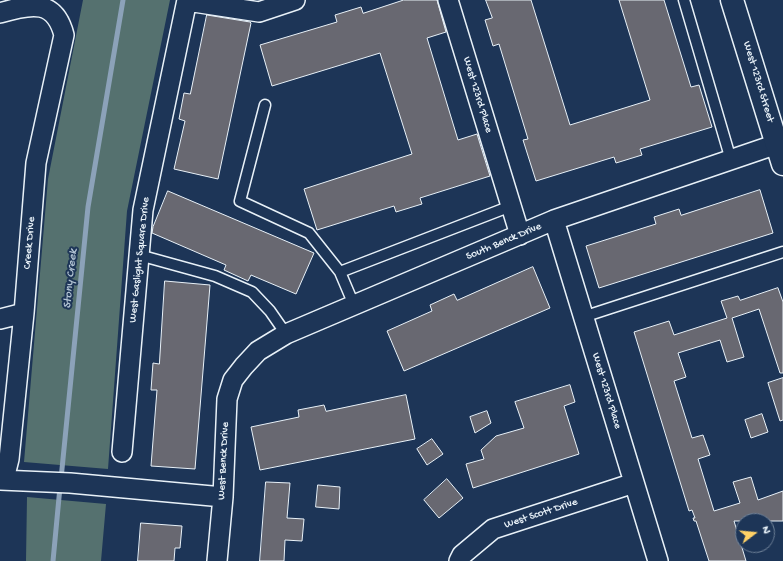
<!DOCTYPE html>
<style>
body{margin:0}
#map{position:relative;width:783px;height:561px;overflow:hidden;background:#1d3557;font-family:"Gochi Hand",sans-serif}
canvas{display:block}
.north{position:absolute;left:735px;top:513px;width:40px;height:40px;box-sizing:border-box;background:#1d3557;border:1px solid #6e8097;border-radius:50%;rotate:74deg;font-size:11px;font-weight:700;line-height:16px;text-align:center;color:#e8f1f8}
.north::after{content:'';display:block;margin:auto;width:14px;height:18px;background:#ffd166;clip-path:polygon(50% 0,100% 100%,50% 72%,0 100%)}
</style>
<div id="map">
<canvas width="783" height="561"></canvas>
<div class="north">N</div>
</div>
<script>
const ctx = document.querySelector('canvas').getContext('2d');
ctx.lineJoin = 'round';
function paint(path, color) { ctx.fillStyle = color; ctx.fill(path, 'evenodd'); }
function stroke(path, color, width, dash) { ctx.strokeStyle = color; ctx.lineWidth = width; ctx.lineCap = dash ? 'butt' : 'round'; ctx.setLineDash(dash || []); ctx.stroke(path); }
function write(font, color, halo, rows, align = 'center') {
  ctx.font = font + ' "Gochi Hand",sans-serif'; ctx.lineWidth = 4; ctx.setLineDash([]); ctx.textBaseline = 'middle'; ctx.strokeStyle = halo; ctx.fillStyle = color; for (const [text, x, y, turn = 0] of rows) {
    ctx.save(); ctx.translate(x, y); ctx.rotate((+turn || 0) * Math.PI / 180); ctx.textAlign = isNaN(turn) ? turn : align; if (halo) ctx.strokeText(text, 0, 0); ctx.fillText(text, 0, 0); ctx.restore();
  }
}
const green = new Path2D(`
 M83 0H170L127 211 108 469 24 462 48 179Z
 M27 497 106 504 101 561H26Z`);
const stream = new Path2D(`
 M61 479 88 207 123 0
 M53 561 60 487`);
const building = new Path2D(`
 M404 0H437L446 32 427 38 458 140 477 134 490 176 420 198 422 204 396 212 394 206 317 230 304 189 412 154 380 53 272 86 260 45 337 22 335 15 361 7 363 13Z
 M486 0H531L570 125 650 100 619 0H664L691 87 699 85 712 127 640 149 642 155 616 163 614 157 536 181 523 140 528 139 499 44 493 46 485 20 492 18Z
 M207 15 250 22 251 23 218 179 174 169 185 121 179 119 184 93 190 94Z
 M760 190 773 233 599 288 586 246 656 224 654 217 679 209 681 215Z
 M168 191 314 253 296 294 251 275 248 281 224 270 226 265 152 233 153 227Z
 M533 267 550 308 404 371 387 331 432 311 430 305 454 294 457 300Z
 M165 281 210 285 195 469 151 466 157 390H151L153 363 159 364Z
 M778 288 783 302V373H780L759 309 732 318 744 357 727 362 720 340 678 353 686 377 674 381 692 438 703 435 710 455 698 459 714 511 740 503 733 482 751 477 758 500 783 491V521H734L746 561H709L696 521H694L693 518H695L692 510 689 511 634 332 669 321 674 335 727 318 721 301 738 296 740 300Z
 M783 378V420L780 421 768 383Z
 M570 385 575 402 564 406 579 454 473 488 466 464 484 459 481 450 496 436 524 428 515 402Z
 M406 395 415 439 260 470 251 427 299 417 298 410 324 405 326 411Z
 M487 411 491 423 475 433 470 417Z
 M762 414 768 432 751 438 745 420Z
 M432 439 443 454 427 465 417 449Z
 M447 479 463 498 439 518 424 500Z
 M266 482 290 483 287 518 304 519 302 541 285 540 284 561H260Z
 M318 485 340 487 339 509 316 507Z
 M141 523 182 526 180 548H175L174 561H138Z`);
const service = new Path2D(`
 M684 0 731 160
 M265 105 240 201 309 233 340 272 354 305
 M139 255 215 276 252 292 270 311 286 334
 M340 272 511 206
 M583 317 783 252`);
const minor = new Path2D(`
 M448 0 520 235
 M187 1 259 12 295 0
 M0 13C33 3 55 0 64 35L36 163 24 313 9 459 4 479
 M554 220 658 561
 M0 319 24 313
 M122 452 143 210 187 0
 M0 480 70 483 223 497
 M217 561 223 497 227 399 233 380 244 366 258 351 286 334 554 220 777 144 783 140
 M459 561 462 555 493 529 634 483`);
const tertiary = new Path2D(`
 M732 0 783 164`);
const streetNames = [
 ["West 123rd Street",758,82,73],
 ["West 123rd Place",477,95,73],
 ["South Benck Drive",504,242,-23],
 ["Creek Drive",30,243,-85],
 ["West Gaslight Square Drive",140,260,-84],
 ["West 123rd Place",606,391,73],
 ["West Benck Drive",224,461,-87],
 ["West Scott Drive",541,514,-18]
];
const waterNames = [
 ["Stony Creek",71,279,-84]
];
paint(green, '#55716f');
stroke(stream, '#8ca2b9', 5);
paint(building, '#686871');
stroke(building, '#e8f1f8', 1);
stroke(service, '#e8f1f8', 13);
stroke(minor, '#e8f1f8', 22);
stroke(tertiary, '#e8f1f8', 25);
stroke(service, '#1d3557', 10);
stroke(minor, '#1d3557', 19);
stroke(tertiary, '#1d3557', 22);
write('11px', '#e8f1f8', '#1d3557', streetNames);
write('italic 12px', '#b2c3d3', '#1d3557', waterNames);
</script>
